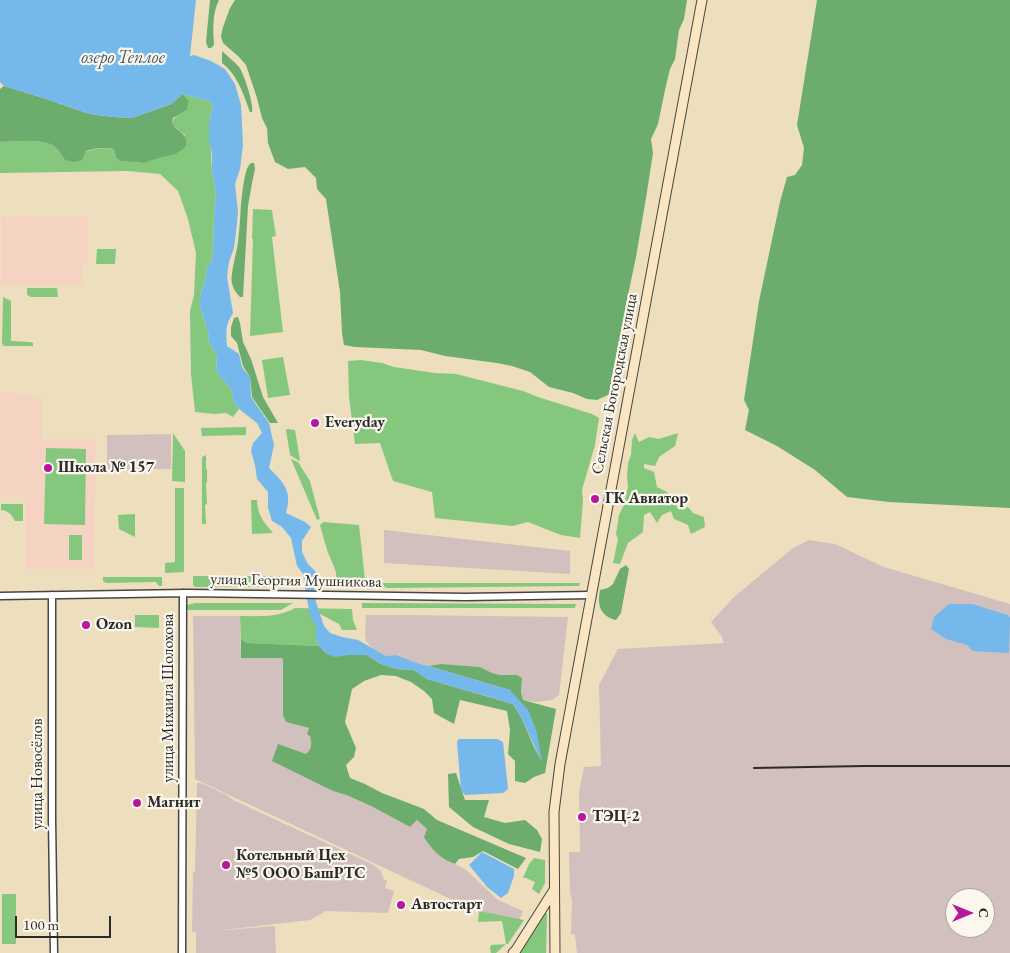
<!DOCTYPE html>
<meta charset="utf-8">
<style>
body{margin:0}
#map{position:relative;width:1010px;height:953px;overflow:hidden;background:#eddfbd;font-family:"EB Garamond",serif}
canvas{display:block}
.north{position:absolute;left:945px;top:888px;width:50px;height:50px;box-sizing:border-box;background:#fbf7ec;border:1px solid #a8a59f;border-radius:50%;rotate:90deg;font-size:14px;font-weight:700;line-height:20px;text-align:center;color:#2b2b2b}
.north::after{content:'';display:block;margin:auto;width:18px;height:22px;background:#b5179e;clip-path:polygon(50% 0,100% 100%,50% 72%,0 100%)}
.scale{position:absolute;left:15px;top:916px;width:96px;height:22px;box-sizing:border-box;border:2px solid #2b2b2b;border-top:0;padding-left:6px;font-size:15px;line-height:18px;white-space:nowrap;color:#2b2b2b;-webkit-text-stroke:4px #fbf7ec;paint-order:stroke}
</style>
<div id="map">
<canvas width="1010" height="953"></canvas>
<div class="north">С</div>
<div class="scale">100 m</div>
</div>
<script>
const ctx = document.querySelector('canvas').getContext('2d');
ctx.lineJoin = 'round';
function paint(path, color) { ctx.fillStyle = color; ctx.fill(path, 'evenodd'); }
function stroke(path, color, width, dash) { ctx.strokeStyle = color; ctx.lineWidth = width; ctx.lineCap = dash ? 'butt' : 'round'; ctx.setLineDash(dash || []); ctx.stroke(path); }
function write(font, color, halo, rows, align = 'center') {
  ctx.font = font + ' "EB Garamond",serif'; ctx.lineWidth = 4.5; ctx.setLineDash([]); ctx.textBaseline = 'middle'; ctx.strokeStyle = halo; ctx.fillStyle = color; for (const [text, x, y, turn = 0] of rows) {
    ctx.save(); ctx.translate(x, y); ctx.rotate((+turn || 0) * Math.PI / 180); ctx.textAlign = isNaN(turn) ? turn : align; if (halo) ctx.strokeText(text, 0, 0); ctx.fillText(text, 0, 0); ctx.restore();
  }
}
const built = new Path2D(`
 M1 216 88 217V263H82V285H1Z
 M0 392H12L41 399 42 440 96 439 94 569H25V497H0Z`);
const industrial = new Path2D(`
 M171 434V469H107V435Z
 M384 530 570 551V574L384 563Z
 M809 540 835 544 884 567 1010 604V953H577L575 935 571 934 572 901 570 892 569 852H580L579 792 584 767 601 766 599 685 618 649 724 643 722 637 711 622 734 597 793 548ZM955 898H985V928H955Z
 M366 615H402L568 617 559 695 552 700 535 702 523 700 521 692 522 678 517 675H500L492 673 480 667 441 664 428 666 405 659 396 655 386 656 372 648 366 641 365 635Z
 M193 616H240L241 658H282L283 659V715L286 722 309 728 312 743 309 752 306 754 297 772 333 791 349 796 373 807 410 827 417 820 427 829 448 861 465 869 498 900 523 911 519 921 474 910 195 779Z
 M197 783H201L225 794 233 800 372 864 381 871 384 880H387L385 888 394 891 388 913 326 911 310 920 214 931 275 926 276 953H196V934L197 933 192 932 193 872 195 871Z`);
const green = new Path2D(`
 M183 94 211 102 213 106 209 122 212 171 216 194 214 215 213 252 211 261 207 268 205 281 203 287 200 297V307L208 332 209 342 216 353 217 373 231 389 233 400 239 409 233 417 226 413 214 414 195 412 191 374 190 311 194 295 196 253 188 219 178 191 160 174 127 171 0 173V142C15 142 44 138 55 147 59 150 62 156 65 160 81 153 96 146 114 149L116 158 120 161 144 163 159 158 173 155 185 135C168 122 168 121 187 110L189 101Z
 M253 209 272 210 276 236 272 237 283 332 250 336 253 239H252Z
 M97 249H116L115 264H96Z
 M27 288H57L58 297H31L27 295Z
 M3 297 11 301V341L31 342 33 343V346H4L2 344Z
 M283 357 290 395 268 398 262 360Z
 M361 360 382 363 394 367 435 373 456 374 523 391 538 397 592 414 599 418 595 445 582 490 583 501 580 538 561 535 528 522 513 526 435 518 432 492 393 481 380 443 355 444 349 397 348 361Z
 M246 427V435L202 436 201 428Z
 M287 429 295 430 300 460 299 461 290 455 286 430Z
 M173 433 185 451V482L172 481Z
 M635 433 639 442 649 437 659 439 678 433 675 446 659 457 655 466 644 464V468L654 472 657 487 667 492 677 504 689 508 693 513 704 517 705 527 691 534 688 525 674 519 671 511 662 515 657 523 650 512 644 515 643 532 628 543 620 564 613 563 618 539 616 534 619 515 624 505 628 487 627 477 628 463 631 455 632 440Z
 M46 448 86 449 85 525 44 524Z
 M206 455V469H207V483H206L207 504 205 505 206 524H202V457Z
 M291 459 298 462 310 481 320 519 317 520Z
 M175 488H184V572L165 573V563L175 562Z
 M251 500H257C258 516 263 521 273 533L252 534Z
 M1 504H23V521H15C12 515 8 510 1 510Z
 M135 514V537L119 529 118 515Z
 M323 522 359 525 365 579 357 583H336V572L327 550 320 525Z
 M69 535H82V560H69Z
 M193 576H280L279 583 276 587H195L193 585Z
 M103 577H162V586H159L156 582 106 583 103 581Z
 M382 583H580L579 586 387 588 383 586Z
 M195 603H293L281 610H187V605Z
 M362 603 576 604 575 608H362Z
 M295 608 352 609 353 620 357 630H342L339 624C332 621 327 617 320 614 316 626 315 634 319 646L247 643 241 639 240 616C259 616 277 618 295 608Z
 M135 615H159V628L135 627Z
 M534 858 545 860V883L539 894 532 889 535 882 526 878H523L529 864Z
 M2 894H16V944H2Z
 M479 911 524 920 508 944H506L496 953H491L490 948 491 945 506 944 502 921 478 922Z
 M545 913 547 914 546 953H519Z`);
const forest = new Path2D(`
 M210 0H219C212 14 213 30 214 45L211 48H208L206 42Z
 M235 0H687L684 19 679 30 675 59 670 69 665 90 658 124 651 139 653 153 646 198 636 257 628 295 612 376 610 394 597 400 587 399 573 393 549 387 530 372 512 366 497 363 445 356 421 350 355 347 344 345 342 333 340 292 326 199 317 189 316 178 305 167 288 169 275 162 268 143 267 128 262 118 257 98 246 65 239 57 223 43 221 36 223 27 230 8Z
 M817 0H1010V508L889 502 847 497 815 470 777 446 745 430 749 410 744 400 759 301 780 202 787 177 795 175 802 165 804 148 797 125Z
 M222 51C227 56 234 61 239 67 244 74 254 104 252 112H250C244 95 237 74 222 63Z
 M4 86 40 97 90 114 113 117 132 118 171 104 183 94 189 101 187 110 173 118 172 122C176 133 188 131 186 146L182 150 173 155 159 158 144 163 120 161 116 158 114 149C104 147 96 148 86 151L82 160 74 162 65 160C62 156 59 150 55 147 44 138 15 142 0 142V89Z
 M251 163H254L255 169 252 183 248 206 243 297H240C236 293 233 289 232 283 230 274 237 252 238 242 241 220 240 198 245 176 246 171 247 167 251 163Z
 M238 317 240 323 243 342 251 359 263 397 278 423H270L252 397 250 377 243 366 237 343 231 336V327L234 318Z
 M626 565 629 569 621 613 616 620C600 616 597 605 600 590L608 588 613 584 620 569Z
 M241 639 247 643 319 646 327 654 367 655 379 663 396 669 414 670 427 679 513 704 522 719 534 747 541 760 510 690 428 666 441 664 480 667 492 673 500 675H517L522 678 521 692 523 700 556 709 545 773 534 777 525 783 515 781V761L508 754 510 730 507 711 460 700 454 724 434 713 432 699 424 691 411 682 396 676 381 675 364 681 352 689 345 722 356 748 354 757 346 765 350 778 365 784 382 793 424 809 437 820 526 858 518 869 483 851 473 857 459 859 455 864C441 859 432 850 424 837L427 829 417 820 410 827 373 807 349 796 333 791 272 761 278 744 306 754C312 749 312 743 310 736L307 734 309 728 286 722 283 715V659L282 658H241Z
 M456 773 465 800H489L484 817 505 823 525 820 537 830 542 839 540 852 509 844 473 827 449 807 448 774Z`);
const water = new Path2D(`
 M0 0H196L190 56 194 55 211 61 225 69 235 84 241 105 243 145 240 169 235 184 238 212 236 232 234 248 229 262 227 277 233 313C225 325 226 332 227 346L239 354 242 367 250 377 251 397 269 423 274 445 269 468C283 482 293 491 286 513L305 522 311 527 302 541V552L308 564 315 571 319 580 314 587 316 602 324 626 330 633 342 637 358 640 386 656 396 655 414 662 510 690 528 710 537 732 542 762 522 719 513 704 427 679 414 670 396 669 379 663 367 655H349L335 657 327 654 319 646 316 637V625L310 617 303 574 297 566 291 538 282 527 272 521 268 508V492L257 479 255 465 251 451 253 443 262 433 257 423 239 409 233 400 231 389 217 373 216 353 209 342 208 332 200 307V297L203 287 205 281 207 268 211 261 213 252 214 215 216 194 212 171V155L209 138V122L213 106 211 102 183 94 171 104 132 118 113 117 90 114 40 97 4 86 0 82Z
 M949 604H972L1008 615 1010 618 1009 653 973 651 967 645 946 639 931 629 934 617Z
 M459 739H497L503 742 508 789 503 793 465 795 461 790 457 742Z
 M482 852 514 869V876L508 893 501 898 487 887 469 865Z`);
const street = new Path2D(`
 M52 595V819L54 953
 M0 596 188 593 465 597 592 595
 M182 953 183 593`);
const secondary = new Path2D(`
 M513 953 516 950 554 890
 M555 953 554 812 560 764 702 0`);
const rail = new Path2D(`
 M754 768 864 766H1010`);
const markers = [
 [315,423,5,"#b5179e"],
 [48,468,5,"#b5179e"],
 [595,499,5,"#b5179e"],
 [86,625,5,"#b5179e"],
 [137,803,5,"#b5179e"],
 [582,817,5,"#b5179e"],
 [226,865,5,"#b5179e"],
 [401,905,5,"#b5179e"]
];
const streetNames = [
 ["Сельская Богородская улица",615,384,-79],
 ["улица Георгия Мушникова",296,581,1],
 ["улица Михаила Шолохова",169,698,-90],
 ["улица Новосёлов",38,774,-90]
];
const poiNames = [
 ["Everyday",325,423],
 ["Школа № 157",58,468],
 ["ГК Авиатор",605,499],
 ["Ozon",96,625],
 ["Магнит",147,803],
 ["ТЭЦ-2",592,817],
 ["Котельный Цех",236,856],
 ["№5 ООО БашРТС",236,874],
 ["Автостарт",411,905]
];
const waterNames = [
 ["озеро Теплое",123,58]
];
paint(built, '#f5d3c2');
paint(industrial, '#d1c0bd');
paint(green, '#86c77e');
paint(forest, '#6cac6d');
paint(water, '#75b8eb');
stroke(street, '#484641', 9);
stroke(secondary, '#484641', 11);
stroke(street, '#fff', 6);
stroke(secondary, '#fbe6c4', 9);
stroke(rail, '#2b2b2b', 2);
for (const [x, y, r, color] of markers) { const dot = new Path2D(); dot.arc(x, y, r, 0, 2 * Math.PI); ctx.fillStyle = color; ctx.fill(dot); stroke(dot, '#fbf7ec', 2); }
write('16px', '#2b2b2b', '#fbf7ec', streetNames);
write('bold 16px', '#2b2b2b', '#fbf7ec', poiNames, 'left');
write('italic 18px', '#455c6e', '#fbf7ec', waterNames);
</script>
